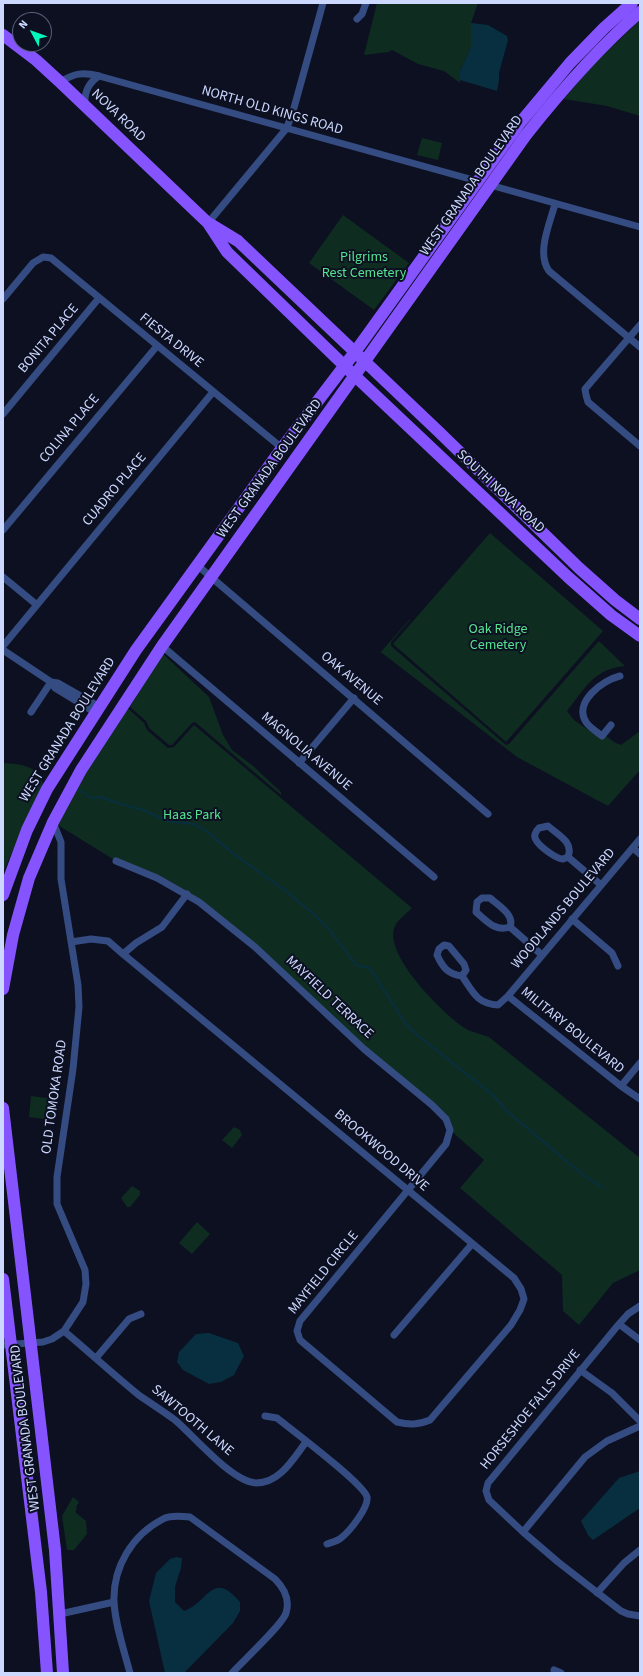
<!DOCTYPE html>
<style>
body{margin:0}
#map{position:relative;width:643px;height:1676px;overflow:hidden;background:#0c1021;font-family:"Source Sans 3",sans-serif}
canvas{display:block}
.frame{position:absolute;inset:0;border:4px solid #cdd8ff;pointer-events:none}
.north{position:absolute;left:12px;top:12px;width:40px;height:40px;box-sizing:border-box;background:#0c1021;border:1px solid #59607a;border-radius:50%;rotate:311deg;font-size:11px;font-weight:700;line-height:16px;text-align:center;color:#cdd8ff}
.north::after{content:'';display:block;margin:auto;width:14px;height:18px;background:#00f8bd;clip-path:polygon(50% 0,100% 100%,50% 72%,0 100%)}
</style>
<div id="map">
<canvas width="643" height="1676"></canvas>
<div class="frame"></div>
<div class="north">N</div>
</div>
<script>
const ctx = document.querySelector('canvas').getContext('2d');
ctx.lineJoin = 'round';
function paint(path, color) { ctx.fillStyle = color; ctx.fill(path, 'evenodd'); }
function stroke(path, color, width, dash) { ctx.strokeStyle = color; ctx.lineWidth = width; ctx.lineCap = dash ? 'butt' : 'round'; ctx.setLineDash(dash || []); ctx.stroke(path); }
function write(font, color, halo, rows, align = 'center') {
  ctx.font = font + ' "Source Sans 3",sans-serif'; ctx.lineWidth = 4; ctx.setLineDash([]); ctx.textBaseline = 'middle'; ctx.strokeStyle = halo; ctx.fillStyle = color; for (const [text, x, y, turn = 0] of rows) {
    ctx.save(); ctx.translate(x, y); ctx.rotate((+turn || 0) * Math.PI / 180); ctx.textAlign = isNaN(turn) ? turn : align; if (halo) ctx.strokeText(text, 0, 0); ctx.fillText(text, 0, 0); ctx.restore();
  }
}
const green = new Path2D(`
 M377 3H478L471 23V47L460 71V83L444 71 418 64 392 50 388 52 364 55Z
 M640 20V116L607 106 564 99 591 67Z
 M422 138 442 143 438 160 417 155Z
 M343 215 409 263 374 310 309 263Z
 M490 533 603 631 506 742 393 644Z
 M409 620H410L391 642V646L506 745 509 744 598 642H600L625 666C594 669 585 688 567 711L574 720 600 738H605L606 736 614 742 621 745 640 731V770L608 806 517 757 382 653H380Z
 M163 654 209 697 223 735 232 750 252 765 281 792V795L195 722 192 723 172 745H169L149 728 146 721 130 707 152 670Z
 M124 705 144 723 147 730 168 748 174 747 194 725 412 908C407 913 398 920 395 926 382 954 443 1013 463 1027 470 1032 481 1034 489 1037L640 1158V1270L613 1283 579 1325 563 1311 562 1275 460 1188 484 1160 450 1130 446 1119 199 902 116 861 53 822Z
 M3 763C20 764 37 765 43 783L3 873Z
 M31 1096 55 1099 53 1120 29 1117Z
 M234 1127 240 1130 242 1135 232 1148 222 1140Z
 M132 1186 140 1191V1195L130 1207H127L121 1198Z
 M197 1222 210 1234 192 1254 179 1243Z
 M73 1497 79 1502 76 1507 77 1509 75 1512 86 1521 87 1534 74 1550H67L62 1516Z`);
const water = new Path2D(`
 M471 23 488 25 507 36 508 40 499 73V80L497 91 460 80V71L471 47Z
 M209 1333 238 1343 244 1356 234 1375 221 1382 209 1384 183 1370 177 1362 179 1352 196 1334Z
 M640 1471V1508L593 1540 588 1535 581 1521 619 1478Z
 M176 1557 182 1558 181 1568 175 1587V1602L184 1611C209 1602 212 1569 240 1602V1611L233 1623 184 1673H165L149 1601 156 1573 170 1559Z`);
const stream = new Path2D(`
 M79 790 92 798 100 797 118 803 146 811 167 821 194 824 208 832 231 852 286 891 310 911 328 928 356 965 370 968 405 1023 416 1034 493 1095 507 1111 572 1166 589 1179 604 1188`);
const minor = new Path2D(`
 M357 19 362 14 366 3
 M60 82C75 73 82 72 99 76L477 181
 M85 105C84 92 88 83 99 76
 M490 185 640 227
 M555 204C550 223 536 253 549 271L640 347
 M208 223 286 129 292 115 323 3
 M3 299 33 263 43 257 51 258 282 448
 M640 325 585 389 586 395 588 402 640 446
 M3 414 99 298
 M3 530 157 346
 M197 565 488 814
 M3 577 37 605
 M3 646 213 392
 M162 646 434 877
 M3 650 51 682 55 688 96 713
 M51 682 58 683 100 707
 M31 712 51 682
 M611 725 602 736C597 732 589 727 586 722 573 702 603 680 620 676
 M299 763 354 698
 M633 848 640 854
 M568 857 563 859C556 859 539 846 536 840 533 836 536 831 539 828L548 826C558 835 574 842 568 857L601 885
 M572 919 612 953 618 966
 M510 927C495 932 487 921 476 912L477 902 482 898H490C498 905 515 915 510 927L542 955
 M71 942 91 939 108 941 123 954 514 1278 521 1289 524 1299 520 1310 511 1325 430 1420C418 1425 409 1425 397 1422L300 1340 297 1331 300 1321 446 1144 450 1130 446 1119 432 1105 364 1049 255 947 199 902 157 878 116 861
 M123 954 136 943 162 927 187 894
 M462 976C448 974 443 968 437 955L439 949 444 945 449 946 464 964 466 970 462 976C473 992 477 1004 498 1005L508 996 640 839
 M508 996 621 1086 640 1099
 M621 1086 640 1063
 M640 1306 628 1314 619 1324 488 1483 486 1491 489 1500 523 1532 558 1562 621 1611 628 1614 640 1616
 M619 1324 640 1340
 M64 1331C89 1352 114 1375 140 1396 152 1404 164 1412 175 1420 194 1436 232 1482 256 1483 280 1483 293 1459 306 1442
 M394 1335 472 1244
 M3 1345 43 1342 52 1339 64 1331 83 1302 86 1284 85 1270 57 1204V1177L73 1069 79 1007 78 985 61 879V842L53 822
 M96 1358 129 1319 141 1314
 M580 1370 612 1393 640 1421
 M265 1416 277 1418C292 1430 364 1484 367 1497 369 1507 350 1531 341 1538 338 1541 332 1542 327 1544
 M523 1532 585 1457 607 1441 640 1426
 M597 1593 624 1563 640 1550
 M60 1614 114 1602
 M554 1670 561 1673
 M130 1673C124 1650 115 1625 114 1601 113 1567 132 1535 163 1519 170 1515 182 1516 190 1517L275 1579C284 1588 290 1600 286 1613 283 1624 243 1661 232 1673`);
const primary = new Path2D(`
 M3 35 36 60 60 82 208 223 227 252 355 376 568 577 611 615 640 636
 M210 224 238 241 438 431 579 568 615 600 640 619
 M3 895 27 830 47 789 136 650 282 448 355 352 519 124 570 63 604 28 632 3
 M3 989 13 935 29 878 53 822 81 770 162 646 526 135C561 91 597 49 640 12
 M3 1108 55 1550 63 1673
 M3 1279 41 1592 47 1673`);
const streetNames = [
 ["NORTH OLD KINGS ROAD",272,111,16],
 ["NOVA ROAD",118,116,44],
 ["WEST GRANADA BOULEVARD",472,186,-55],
 ["BONITA PLACE",49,339,-50],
 ["FIESTA DRIVE",171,341,39],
 ["COLINA PLACE",70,429,-50],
 ["WEST GRANADA BOULEVARD",270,469,-54],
 ["CUADRO PLACE",115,490,-50],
 ["SOUTH NOVA ROAD",500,492,43],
 ["OAK AVENUE",351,679,40],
 ["WEST GRANADA BOULEVARD",68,730,-58],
 ["MAGNOLIA AVENUE",306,752,40],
 ["WOODLANDS BOULEVARD",564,909,-50],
 ["MAYFIELD TERRACE",329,998,43],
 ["MILITARY BOULEVARD",572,1031,39],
 ["OLD TOMOKA ROAD",55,1097,-82],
 ["BROOKWOOD DRIVE",381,1151,40],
 ["MAYFIELD CIRCLE",324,1273,-51],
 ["HORSESHOE FALLS DRIVE",531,1410,-51],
 ["SAWTOOTH LANE",192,1421,40],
 ["WEST GRANADA BOULEVARD",26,1428,-97]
];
const parkNames = [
 ["Pilgrims",364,258],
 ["Rest Cemetery",364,274],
 ["Oak Ridge",498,630],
 ["Cemetery",498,646],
 ["Haas Park",192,816]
];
paint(green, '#0f2c21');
paint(water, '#072f3f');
stroke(stream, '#072f3f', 2);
stroke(minor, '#354c82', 7);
stroke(primary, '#8554ff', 12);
write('14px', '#cdd8ff', '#0c1021', streetNames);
write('14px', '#54e48f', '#0c1021', parkNames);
</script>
